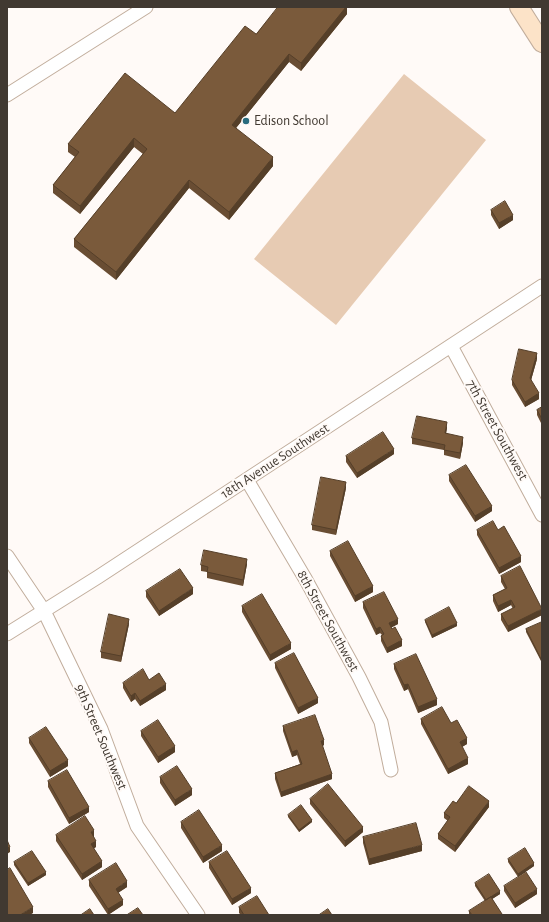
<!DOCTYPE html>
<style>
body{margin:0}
#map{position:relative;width:549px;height:922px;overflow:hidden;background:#fffaf7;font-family:"Alegreya Sans",sans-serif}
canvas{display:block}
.frame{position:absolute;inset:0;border:8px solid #413931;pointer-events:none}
</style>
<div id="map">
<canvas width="549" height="922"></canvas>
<div class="frame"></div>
</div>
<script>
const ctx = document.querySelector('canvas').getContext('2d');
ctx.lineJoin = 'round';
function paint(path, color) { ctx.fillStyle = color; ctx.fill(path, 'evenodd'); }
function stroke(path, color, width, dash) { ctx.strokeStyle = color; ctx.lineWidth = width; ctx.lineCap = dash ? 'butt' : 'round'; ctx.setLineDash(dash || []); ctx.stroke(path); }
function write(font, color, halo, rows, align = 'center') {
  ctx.font = font + ' "Alegreya Sans",sans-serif'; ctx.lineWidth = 4; ctx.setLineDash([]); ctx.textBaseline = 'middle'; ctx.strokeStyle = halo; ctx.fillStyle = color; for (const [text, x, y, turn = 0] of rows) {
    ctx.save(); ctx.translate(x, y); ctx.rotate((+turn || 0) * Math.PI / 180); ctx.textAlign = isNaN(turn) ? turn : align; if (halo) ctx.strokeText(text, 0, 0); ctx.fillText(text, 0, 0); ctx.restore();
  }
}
const green = new Path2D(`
 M404 74 486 140 336 325 254 259Z`);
const street = new Path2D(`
 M7 95 146 7
 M451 346 542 515
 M247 480 306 580 359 677 381 722 391 770
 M7 556 44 611 101 729 137 826 198 915
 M7 634 98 577 542 286`);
const secondary = new Path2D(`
 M519 7 542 43`);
const wall = new Path2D(`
 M347 7V14L301 71 289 62 236 128 273 166 229 220 189 188 116 280 74 247V239L143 154 134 147 80 214 53 193V185L75 157 68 152V144L175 113 256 34Z
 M491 210 513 220 499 229 491 215Z
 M537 359 531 380 539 399 525 407 512 385V380Z
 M542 407V425L537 415V410Z
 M447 428 446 433 463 443 460 459 444 455V450L412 444V438Z
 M394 454 357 478 346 462V456Z
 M449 475 492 511 475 522 449 481Z
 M346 488 336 535 312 530V525Z
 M477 530 521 562 499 574 477 535Z
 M330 551 373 592 355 602 330 556Z
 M247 564 243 586 207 578V572L201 571V565Z
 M501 576 542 615 508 632 501 620V614L513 609 511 605 498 612 493 601V595L505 589 501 582Z
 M146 591 193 594 159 616 146 597Z
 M363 602 398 624 391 627 402 646 387 653 381 641V636L382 635 380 633 376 635 363 608Z
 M242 606 291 649 270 661 242 612Z
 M425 620 457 626 432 638 425 622Z
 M542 622V663L526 632V629Z
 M129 624 121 662 101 658V652Z
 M275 663 318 703 298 714 275 668Z
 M394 664 437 705 418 713 408 689 404 691 394 669Z
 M149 680 166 690 140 706 135 699 131 702 123 688V683Z
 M421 719 451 723 467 744 462 747 468 764 448 774 421 724Z
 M283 726 324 745 322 746 332 779 281 797 275 779V773L300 764 297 755 292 757 283 731Z
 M141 731 175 752 158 763 141 736Z
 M29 738 68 766 50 777 29 743Z
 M160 777 192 795 175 806 160 783Z
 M48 781 89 812 69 824 48 787Z
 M310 799 363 832 345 847 310 804Z
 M456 803 489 807 455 852 438 839V834L448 821 444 818V813Z
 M288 815 312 822 299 832 288 817Z
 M181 822 222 851 203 863 181 828Z
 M56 835 94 836H93L96 847 94 848 102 867 82 880 56 841Z
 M363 837 422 851 369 865 363 843Z
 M508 859 534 866 518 877 508 862Z
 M14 862 46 875 28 886 14 865Z
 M209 862 251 893 232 905 209 868Z
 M89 880 127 887 118 893 123 905 108 915 89 886Z
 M475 883 500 894 492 899 502 915H469V911L485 901 475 886Z
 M504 886 537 894 515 908 504 891Z
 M239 907 269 915H241L239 913Z`);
const shadedWall = new Path2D(`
 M346 7H347V14L301 71V63Z
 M289 54V62L232 133V125Z
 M134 138V147L80 214V206Z
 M273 157V166L229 220V212Z
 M189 180V188L116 280V272Z
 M513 215V220L499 229V223Z
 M537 353V359L530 384V378Z
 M539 393V399L525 407V402Z
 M447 422V428L445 439V433Z
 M463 437V443L460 459V453Z
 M394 449V454L357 478V473Z
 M346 482V488L336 535V530Z
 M492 506V511L475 522V516Z
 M521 556V562L499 574V568Z
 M247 559V564L243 586V580Z
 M373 586V592L355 602V596Z
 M193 588V594L159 616V611Z
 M511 600V605L498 612V606Z
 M542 609V615L508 632V626Z
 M129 619V624L121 662V656Z
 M398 619V624L389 629V623Z
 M457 623V626L432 638V635Z
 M380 627V633L376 635V629Z
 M402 640V646L387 653V648Z
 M291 643V649L270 661V655Z
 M166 684V690L140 706V701Z
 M408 684V689L404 691V685Z
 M135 693V699L131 702V696Z
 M318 698V703L298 714V708Z
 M437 699V705L418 713V707Z
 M467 738V744L460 748V742Z
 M324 740V745L321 747V741Z
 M175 746V752L158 763V757Z
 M297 750V755L292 757V752Z
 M468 758V764L448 774V769Z
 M68 760V766L50 777V771Z
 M332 774V779L281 797V792Z
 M192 789V795L175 806V800Z
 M489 801V807L455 852V846Z
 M89 807V812L69 824V818Z
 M312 820V822L299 832V830Z
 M363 827V832L345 847V841Z
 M94 830V836L91 838V832Z
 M96 841V847L91 850V844Z
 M222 845V851L203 863V857Z
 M422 845V851L369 865V859Z
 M10 847V852L7 854V848Z
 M102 861V867L82 880V874Z
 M534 863V866L518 877V874Z
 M46 872V875L28 886V883Z
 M127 881V887L116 894V889Z
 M251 888V893L232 905V899Z
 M537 889V894L515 908V903Z
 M500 891V894L486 903V900Z
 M123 900V905L108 915V909Z
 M33 907V913L30 915H20Z`);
const building = new Path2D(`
 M278 7H346L301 63 289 54 232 125 273 157 229 212 189 180 116 272 74 239 147 149 134 138 80 206 53 185 79 152 68 144 125 73 175 113 245 26 256 34Z
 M505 201 513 215 499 223 491 210Z
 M519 349 537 353 530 378 539 393 525 402 512 380Z
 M542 407V419L537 410Z
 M417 416 447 422 445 433 463 437 460 453 444 450 445 445 412 438Z
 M383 432 394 449 357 473 346 456Z
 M466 465 492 506 475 516 449 475Z
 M321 477 346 482 336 530 312 525Z
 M493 521 498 530 504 526 521 556 499 568 477 530Z
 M348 541 373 586 355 596 330 551Z
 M204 550 247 559 243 580 207 572 208 567 201 565Z
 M520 566 542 609 508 626 501 614 515 607 511 600 498 606 493 595 507 588 501 576Z
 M180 569 193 588 159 611 146 591Z
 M384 592 398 619 389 623 392 629 395 627 402 640 387 648 381 636 384 634 380 627 376 629 363 602Z
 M262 594 291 643 270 655 242 606Z
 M449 607 457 623 432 635 425 620Z
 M109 614 129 619 121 656 101 652Z
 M542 622V661L526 629Z
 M294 653 318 698 298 708 275 663Z
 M416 654 437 699 418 707 408 684 404 685 394 664Z
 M143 669 149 680 159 673 166 684 140 701 135 693 131 696 123 683Z
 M442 707 451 723 457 720 467 738 460 742 468 758 448 769 421 719Z
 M315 715 324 740 321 741 332 774 281 792 275 773 302 764 297 750 292 752 283 726Z
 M158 720 175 746 158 757 141 731Z
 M46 727 68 760 50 771 29 738Z
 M177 766 192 789 175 800 160 777Z
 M67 770 89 807 69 818 48 781Z
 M328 784 363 827 345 841 310 799Z
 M469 786 489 801 455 846 438 834 450 817 444 813 453 801 456 803Z
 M301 805 312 820 299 830 288 815Z
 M199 810 222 845 203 857 181 822Z
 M85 816 94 830 91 832 96 841 91 844 102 861 82 874 56 835Z
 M416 823 422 845 369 859 363 837Z
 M7 840 10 847 7 848Z
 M525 848 534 863 518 874 508 859Z
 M32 851 46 872 28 883 14 862Z
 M227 851 251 888 232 899 209 862Z
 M116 863 127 881 116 889 123 900 108 909 89 880Z
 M10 868 33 907 20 915H7V870Z
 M526 872 537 889 515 903 504 886Z
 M489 874 500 891 486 900 475 883Z
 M257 896 269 915H244L239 907Z
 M491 897 502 914 501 915H472L469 911Z
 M138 908 143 915H127Z
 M90 909 94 915H81Z
 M328 909 332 915H319Z`);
const markers = [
 [246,121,4,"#296c7e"]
];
const poiNames = [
 ["Edison School",254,121]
];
const streetNames = [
 ["7th Street Southwest",497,430,61],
 ["18th Avenue Southwest",275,461,-33],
 ["8th Street Southwest",328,621,61],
 ["9th Street Southwest",101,737,67]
];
paint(green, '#e7cbb3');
stroke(street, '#c1ad9c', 15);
stroke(secondary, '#c1ad9c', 20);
stroke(street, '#fff', 13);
stroke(secondary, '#fce3c8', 18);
paint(wall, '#694d33');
paint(shadedWall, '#553f29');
paint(building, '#7a5a3b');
stroke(building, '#553f29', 1);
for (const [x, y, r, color] of markers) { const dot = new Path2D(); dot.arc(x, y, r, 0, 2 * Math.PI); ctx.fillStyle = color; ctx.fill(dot); stroke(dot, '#fffaf7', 1.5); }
write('14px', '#413931', '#fffaf7', poiNames, 'left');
write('14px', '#413931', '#fffaf7', streetNames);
</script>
